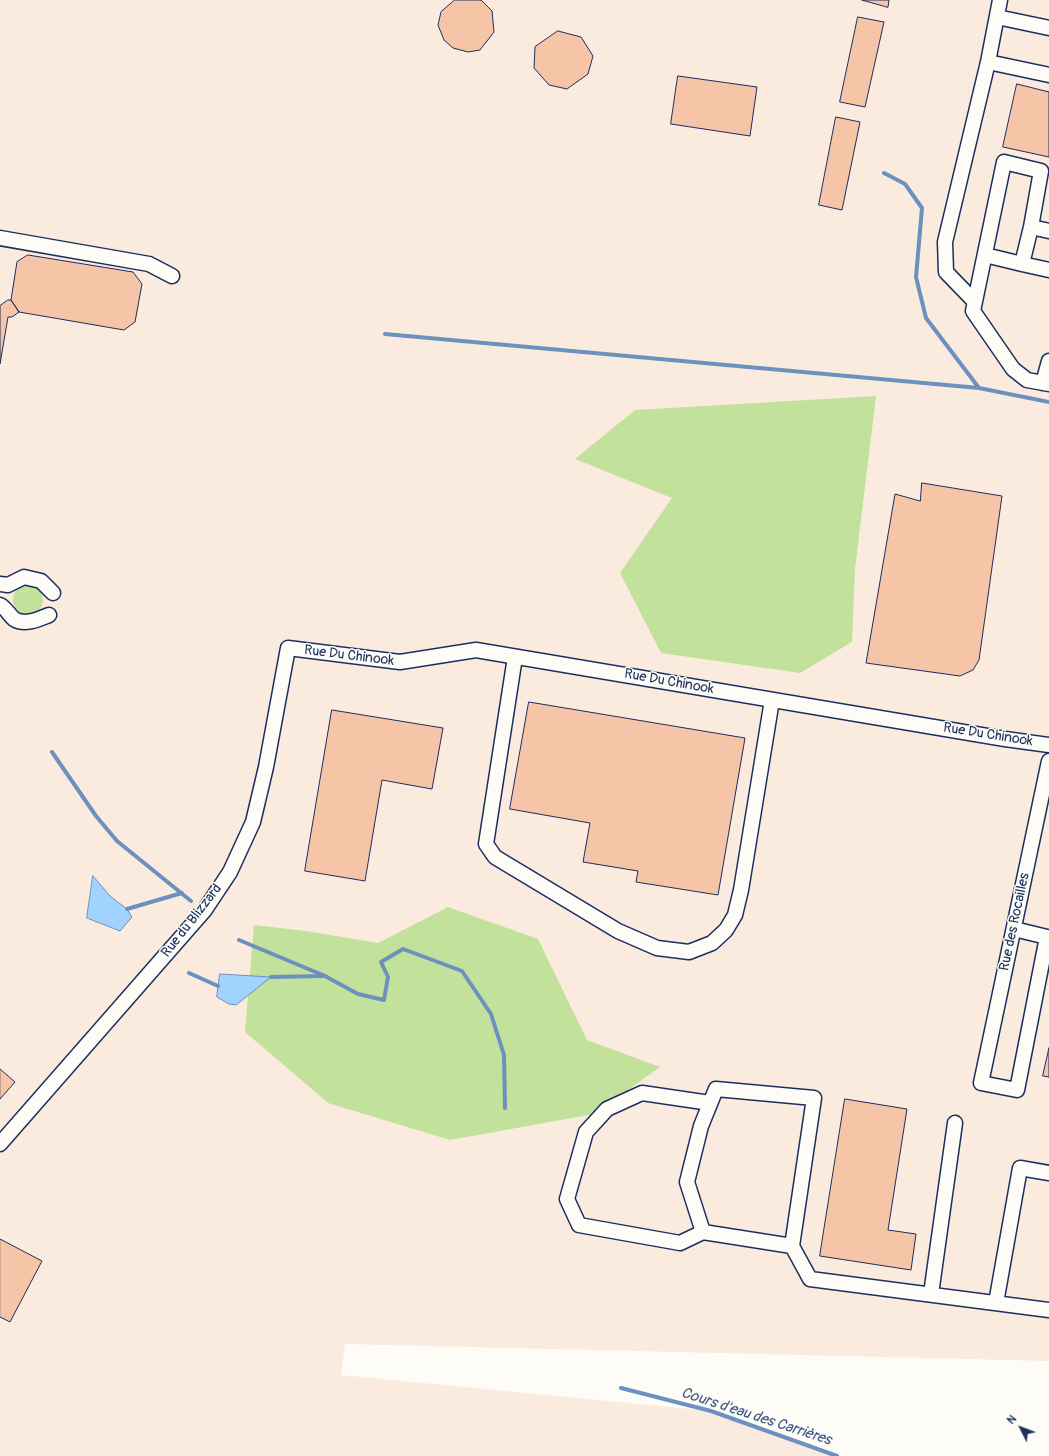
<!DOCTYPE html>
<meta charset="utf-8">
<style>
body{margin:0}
#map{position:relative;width:1049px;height:1456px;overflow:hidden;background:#fdfcf7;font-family:Pangolin,sans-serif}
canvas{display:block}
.north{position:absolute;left:1001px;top:1408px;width:40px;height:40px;-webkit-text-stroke:3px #fdfcf7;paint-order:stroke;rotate:312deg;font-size:11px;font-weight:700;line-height:16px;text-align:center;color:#1b2f5e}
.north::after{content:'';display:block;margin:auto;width:14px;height:18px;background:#1b2f5e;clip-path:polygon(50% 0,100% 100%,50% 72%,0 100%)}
</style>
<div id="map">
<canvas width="1049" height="1456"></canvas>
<div class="north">N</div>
</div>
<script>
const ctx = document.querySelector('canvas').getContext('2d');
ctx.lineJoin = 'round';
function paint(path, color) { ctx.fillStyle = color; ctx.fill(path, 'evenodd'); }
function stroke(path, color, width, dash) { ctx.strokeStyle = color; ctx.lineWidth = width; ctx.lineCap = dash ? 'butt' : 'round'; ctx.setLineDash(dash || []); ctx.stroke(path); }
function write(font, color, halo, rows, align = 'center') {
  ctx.font = font + ' Pangolin,sans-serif'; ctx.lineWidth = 3; ctx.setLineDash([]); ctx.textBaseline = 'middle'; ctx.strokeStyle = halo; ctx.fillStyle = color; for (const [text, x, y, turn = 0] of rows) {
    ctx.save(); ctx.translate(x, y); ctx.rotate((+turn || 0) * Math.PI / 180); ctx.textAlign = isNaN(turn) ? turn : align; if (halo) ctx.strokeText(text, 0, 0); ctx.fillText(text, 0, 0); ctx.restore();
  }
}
const built = new Path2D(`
 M0 0H1049V1361L345 1344 341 1375 711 1411 837 1456H0Z`);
const green = new Path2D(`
 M876 396 855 569 852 642 800 673 661 653 620 573 672 498 575 459 635 410Z
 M13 600a15 15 0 1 1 30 0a15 15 0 1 1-30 0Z
 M448 907 538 939 587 1040 660 1067 594 1114 450 1140 328 1103 245 1032 254 925 306 931 378 943Z`);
const water = new Path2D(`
 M93 876 110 896 127 909 132 917 120 931 87 918Z
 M220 974 271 977 236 1005 229 1004 217 997Z`);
const stream = new Path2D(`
 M884 173 905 184 922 208 916 277 926 318 979 388
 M385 334 979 388 1049 402
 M52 752 96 816 117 841 191 901
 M127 909 182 893
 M239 940 325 976 358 994 384 1000 388 977 381 962 403 949 462 971 491 1014 504 1055 505 1108
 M189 973 218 986
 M271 977 323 976
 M621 1388 711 1411 837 1456`);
const building = new Path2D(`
 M455 0H481L492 11 494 32 480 50 468 52 453 48 444 40 438 25 441 12Z
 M862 0H889L888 7Z
 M858 17 884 22 865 107 840 102Z
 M558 31 581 37 593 56 588 74 567 89 549 85 534 68 535 47Z
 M678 76 757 87 750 136 671 124Z
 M1017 84 1049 92V157L1003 147Z
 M836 117 860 122 842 210 819 205Z
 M28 255 133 272 142 284 135 322 124 330 19 312 11 300 17 262Z
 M8 300H11L19 312 12 317H8L0 364V306Z
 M922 483 1002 496 979 660 973 670 960 676 866 663 895 494 920 501Z
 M529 702 745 738 718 895 636 882 638 871 583 862 590 823 510 809Z
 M332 710 443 728 432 789 382 780 365 881 305 871Z
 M1049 1048V1077L1043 1076Z
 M0 1069 15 1082 0 1099Z
 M845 1099 907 1109 888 1230 916 1234 911 1270 820 1256Z
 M0 1239 42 1261 10 1322 0 1317Z`);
const minor = new Path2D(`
 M1000 0 988 62 1049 75
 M997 17 1049 28
 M1031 227 1049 231
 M0 238 149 264 172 276
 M985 255 1022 264 1031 227 1041 171 1004 162 973 311 1013 369 1027 380 1049 384
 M1022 264 1049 270
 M975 302 946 272 945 242 988 62
 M1043 383 1049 361
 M0 584 8 585 24 577 41 581 53 593
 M0 605C6 608 9 615 14 619 25 626 39 619 49 615
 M515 657 486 844 495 857 618 931 657 948 689 952 712 943 726 930 735 915 741 890 772 700
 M1014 929 1047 937 1017 1090 981 1083 1049 761
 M0 1144 204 911 230 872 253 822 266 767 288 648 400 662 476 650 1005 739 1049 745
 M703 1232 680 1243 579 1225 567 1199 586 1132 607 1109 642 1093 710 1103
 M792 1246 703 1232 687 1182 701 1126 716 1089 814 1098 792 1246 810 1279 1049 1310
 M931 1294 955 1123
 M996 1303 1020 1168 1049 1173`);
const streetNames = [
 ["Rue Du Chinook",349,656,7],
 ["Rue Du Chinook",669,682,10],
 ["Rue Du Chinook",988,735,9],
 ["Rue du Blizzard",192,921,-52],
 ["Rue des Rocailles",1015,922,-78]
];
const waterNames = [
 ["Cours d'eau des Carrières",756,1417,18]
];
paint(built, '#fbebdf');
paint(green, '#c2e29b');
paint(water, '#a2d2fe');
stroke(water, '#6c91be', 1);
stroke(stream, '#6c91be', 4);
paint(building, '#f6c4a6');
stroke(building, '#1b2f5e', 1);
stroke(minor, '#1b2f5e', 17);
stroke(minor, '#fdfcf7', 14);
write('14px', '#1b2f5e', '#fdfcf7', streetNames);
write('italic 15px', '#3d5886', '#fdfcf7', waterNames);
</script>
